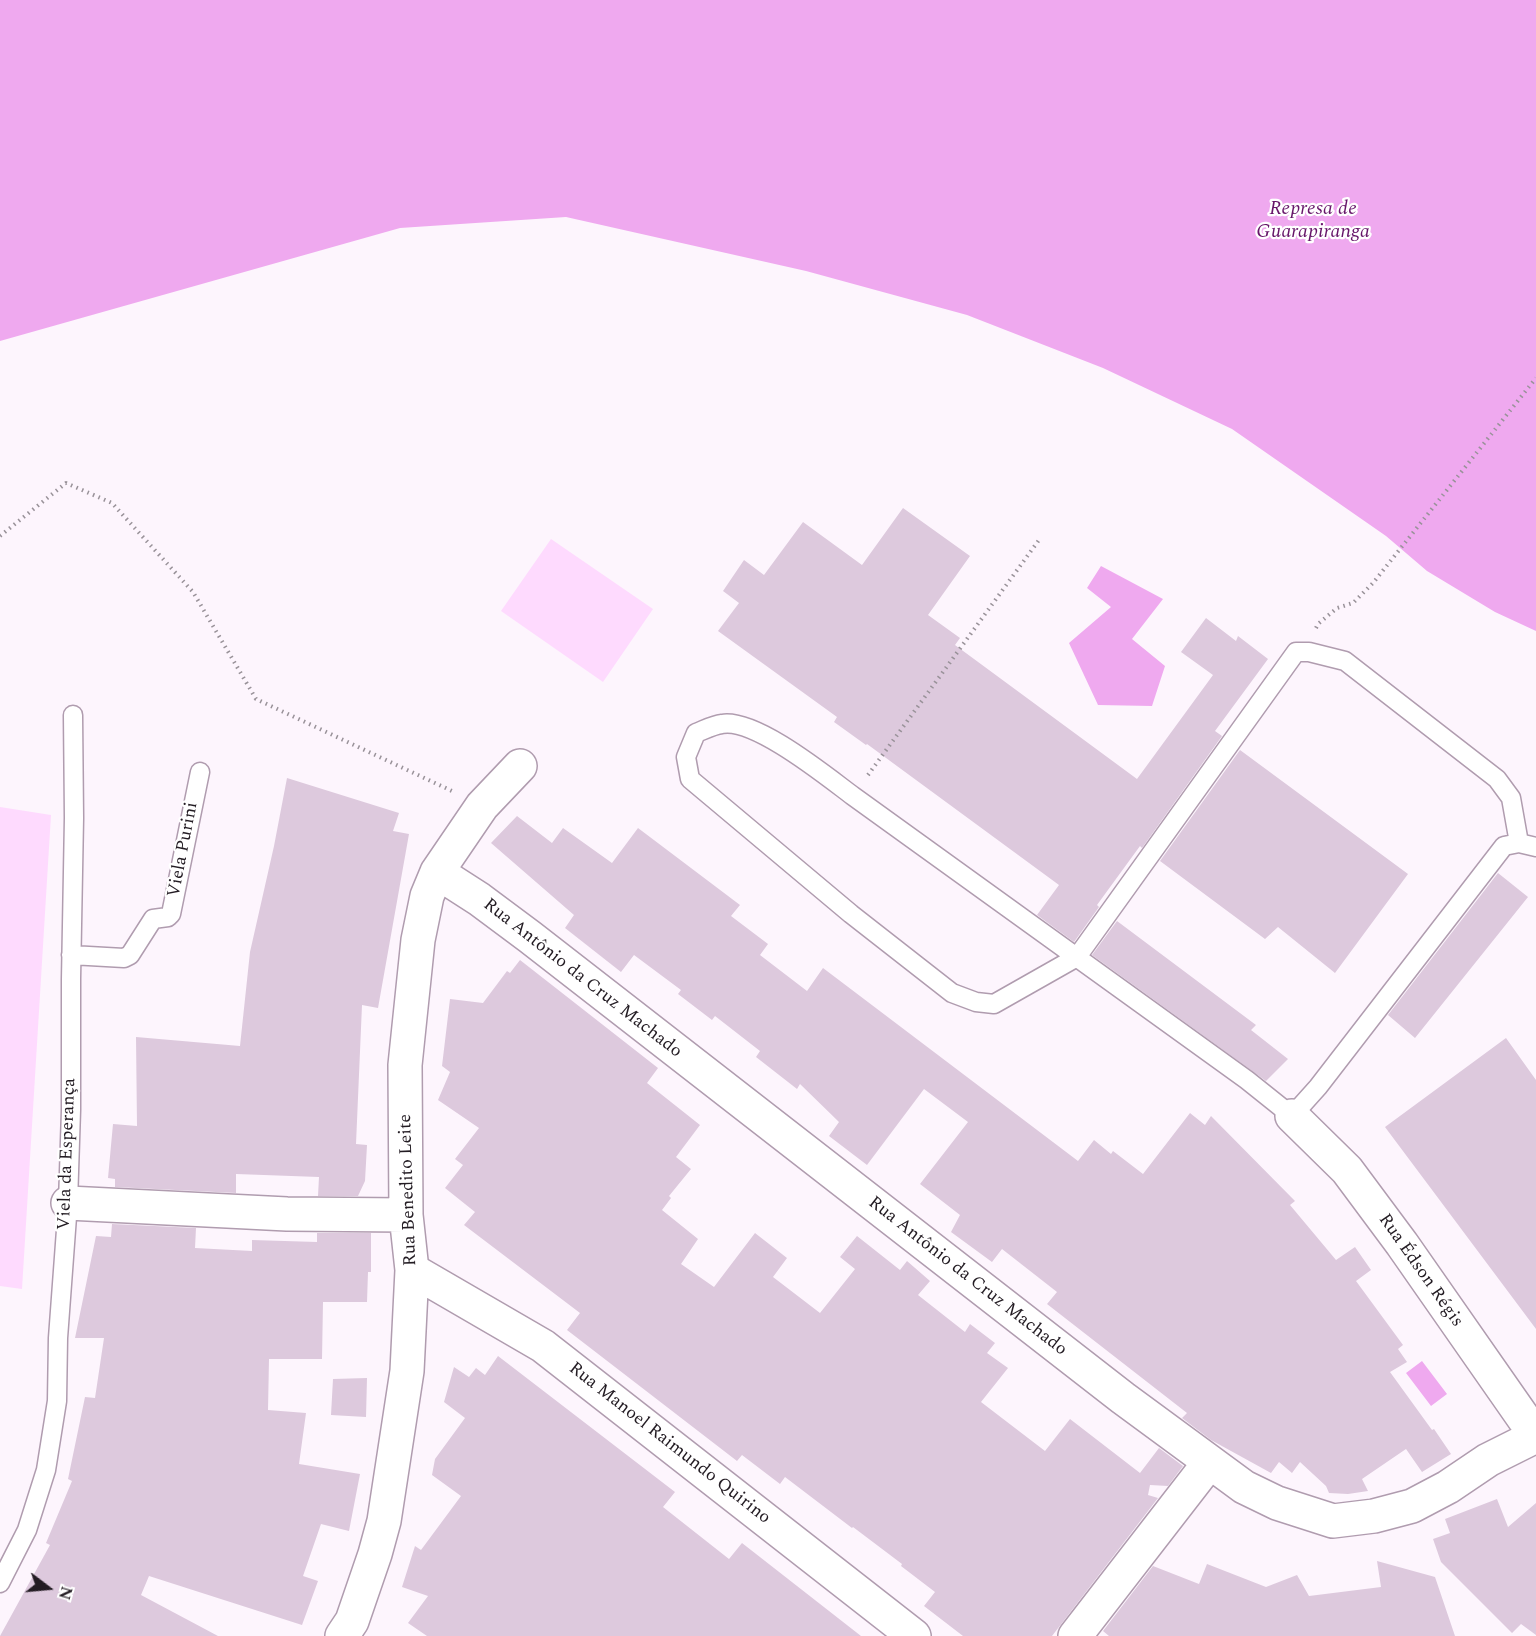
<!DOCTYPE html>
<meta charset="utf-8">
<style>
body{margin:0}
#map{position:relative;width:1536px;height:1636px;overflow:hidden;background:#fdf5fd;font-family:Spectral,serif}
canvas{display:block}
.north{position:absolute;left:18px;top:1558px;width:60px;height:60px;-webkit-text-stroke:4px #fff;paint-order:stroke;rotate:106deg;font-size:16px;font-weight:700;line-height:24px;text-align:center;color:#231c23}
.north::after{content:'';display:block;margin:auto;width:21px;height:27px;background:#231c23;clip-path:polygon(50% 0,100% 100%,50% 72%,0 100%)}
</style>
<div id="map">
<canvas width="1536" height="1636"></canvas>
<div class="north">N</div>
</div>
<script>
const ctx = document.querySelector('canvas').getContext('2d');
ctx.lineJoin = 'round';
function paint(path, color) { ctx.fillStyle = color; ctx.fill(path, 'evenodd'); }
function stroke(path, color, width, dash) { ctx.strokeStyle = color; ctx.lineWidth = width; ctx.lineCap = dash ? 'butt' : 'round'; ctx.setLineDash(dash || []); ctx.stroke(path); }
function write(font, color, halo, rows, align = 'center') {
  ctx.font = font + ' Spectral,serif'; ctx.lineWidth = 4.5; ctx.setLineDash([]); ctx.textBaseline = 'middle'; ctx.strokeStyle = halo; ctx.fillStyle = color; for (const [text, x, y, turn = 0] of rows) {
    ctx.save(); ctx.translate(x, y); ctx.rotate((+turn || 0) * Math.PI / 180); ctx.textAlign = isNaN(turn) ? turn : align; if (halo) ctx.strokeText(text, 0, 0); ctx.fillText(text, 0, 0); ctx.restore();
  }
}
const green = new Path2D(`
 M551 539 653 609 603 682 501 611Z
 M0 807 51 815 22 1289 0 1286Z`);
const water = new Path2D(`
 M0 0H1536V631L1495 612 1427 571 1386 536 1232 429 1103 368 967 315 806 271 566 217 400 228 0 341Z
 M1101 566 1163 599 1132 639 1165 666 1152 706 1098 705 1069 643 1111 607 1087 588Z
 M1422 1361 1447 1394 1431 1406 1406 1373Z`);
const building = new Path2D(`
 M903 508 970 556 928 615 960 638 955 645 1137 779 1213 675 1181 652 1206 618 1236 641 1238 636 1268 659 1215 731 1222 736 1142 848 1140 846 1097 905 1099 907 1074 942 1037 915 1059 885 867 744 866 745 834 722 837 717 718 631 739 603 723 591 744 560 764 575 803 522 862 565Z
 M1240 750 1408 874 1335 973 1278 927 1265 939 1160 861Z
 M287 778 399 813 393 831 409 834 378 1008 362 1005 356 1144 367 1145 365 1181 358 1196H318L319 1177 236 1174V1193L115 1187V1179L108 1178 113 1124 137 1126 136 1037 240 1046 250 952 274 846Z
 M517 816 552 843 563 828 612 863 638 828 740 905 731 916 768 944 760 955 807 991 823 968 1078 1161 1094 1140 1111 1154 1113 1151 1143 1174 1190 1113 1205 1125 1211 1116 1295 1201 1290 1205 1336 1260 1355 1247 1371 1270 1356 1281 1403 1345 1398 1349 1407 1362 1390 1372 1432 1430 1434 1429 1451 1454 1422 1472 1406 1449 1362 1479 1368 1491 1348 1494 1329 1493 1326 1486 1300 1462 1292 1473 1279 1462 1271 1473 1211 1440 1182 1418 1187 1413 1047 1304 1057 1292 1002 1249 992 1262 951 1232 960 1215 920 1184 968 1122 924 1089 867 1165 829 1136 839 1122 800 1084 797 1089 756 1057 760 1051 715 1016 712 1020 678 994 681 990 634 955 621 972 565 928 574 915 491 843Z
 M1498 873 1528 897 1415 1038 1388 1015Z
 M1117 921 1256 1025 1251 1030 1288 1059 1266 1081 1092 955Z
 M520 960 658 1068 647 1083 700 1125 676 1157 691 1169 669 1196 671 1198 662 1210 698 1239 681 1264 714 1287 755 1233 787 1258 773 1277 820 1313 855 1269 840 1257 857 1236 900 1270 907 1261 930 1281 918 1295 965 1332 970 1324 995 1343 987 1353 1008 1368 981 1402 1045 1451 1070 1419 1140 1473 1159 1448 1183 1466 1168 1486 1150 1485 1148 1495 1158 1498 1052 1636H963L924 1606 935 1592 901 1566 902 1564 853 1527 852 1528 785 1477 780 1484 742 1455 737 1461 567 1330 580 1313 464 1225 475 1212 445 1188 463 1165 455 1159 479 1128 438 1100 450 1072 442 1066 450 999 483 1003 507 971 510 973Z
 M1506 1038 1536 1080V1329L1385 1127Z
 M112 1224 196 1228 195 1248 252 1251V1240L317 1242V1233H371V1272H368L367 1302H323L322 1359H269L268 1410 306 1413 299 1464 360 1474 349 1531 321 1524 303 1576 318 1581 302 1625 149 1576 141 1595 218 1636H0L50 1545 46 1543 72 1481 68 1479 85 1397 95 1398 104 1338H75L96 1236 111 1237Z
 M498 1356 675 1492 663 1507 729 1559 742 1543 861 1636H427L408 1623 428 1596 402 1587 415 1546 421 1550 461 1496 432 1475 435 1459 465 1418 444 1402 454 1367 469 1377 476 1368 485 1375Z
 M367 1378 366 1417 331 1415 333 1379Z
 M1497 1499 1508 1527 1536 1503V1635L1521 1624 1512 1633 1441 1562 1433 1539 1450 1533 1445 1519Z
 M1377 1561 1435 1577 1455 1636H1109L1103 1631 1153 1566 1199 1584 1207 1564 1266 1587 1297 1575 1309 1596 1381 1587Z`);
const path = new Path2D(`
 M0 536 66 483 112 503 193 592 256 699 452 791
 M1316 628 1318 624 1337 608 1353 603 1373 583 1536 378
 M868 775 1039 540`);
const service = new Path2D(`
 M1519 843 1511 798 1497 779 1345 661 1309 652H1296L1077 957 994 1004 976 1002 952 993 851 914 690 779 686 757 696 733C704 730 713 725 722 724 755 718 826 776 853 796L1247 1080 1292 1116 1318 1087 1504 846 1519 843 1536 847
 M71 955 124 958 130 955 153 919 168 917 171 914 200 772
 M0 1583 27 1530 46 1470 57 1401 58 1338 68 1203 71 1110V979L74 818 73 715`);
const minor = new Path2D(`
 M437 872 479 899 530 937 1123 1398 1244 1487 1277 1503 1333 1521 1374 1516 1412 1506 1448 1487 1488 1460 1536 1436
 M1292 1116 1347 1170 1402 1244 1536 1436
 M68 1203 287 1214 406 1215
 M412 1270 543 1346 914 1636
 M342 1636 352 1621 375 1554 384 1521 407 1371 412 1270 406 1215 405 1065 418 940 427 896 437 872 482 806 520 766
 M1075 1636 1209 1463`);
const streetNames = [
 ["Viela Purini",184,850,-79],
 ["Rua Antônio da Cruz Machado",582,979,38],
 ["Viela da Esperança",68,1154,-88],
 ["Rua Benedito Leite",409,1190,-92],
 ["Rua Édson Régis",1420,1271,55],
 ["Rua Antônio da Cruz Machado",967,1277,38],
 ["Rua Manoel Raimundo Quirino",669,1444,38]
];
const waterNames = [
 ["Represa de",1313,210],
 ["Guarapiranga",1313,233]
];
paint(green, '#fedafe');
paint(water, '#efa9ef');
paint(building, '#ddc9dd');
stroke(service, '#b09caf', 21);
stroke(minor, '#b09caf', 36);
stroke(path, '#999299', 4, [1.5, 4.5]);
stroke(service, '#fff', 18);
stroke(minor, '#fff', 33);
write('18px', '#231c23', '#fff', streetNames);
write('italic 20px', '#661569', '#fff', waterNames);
</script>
